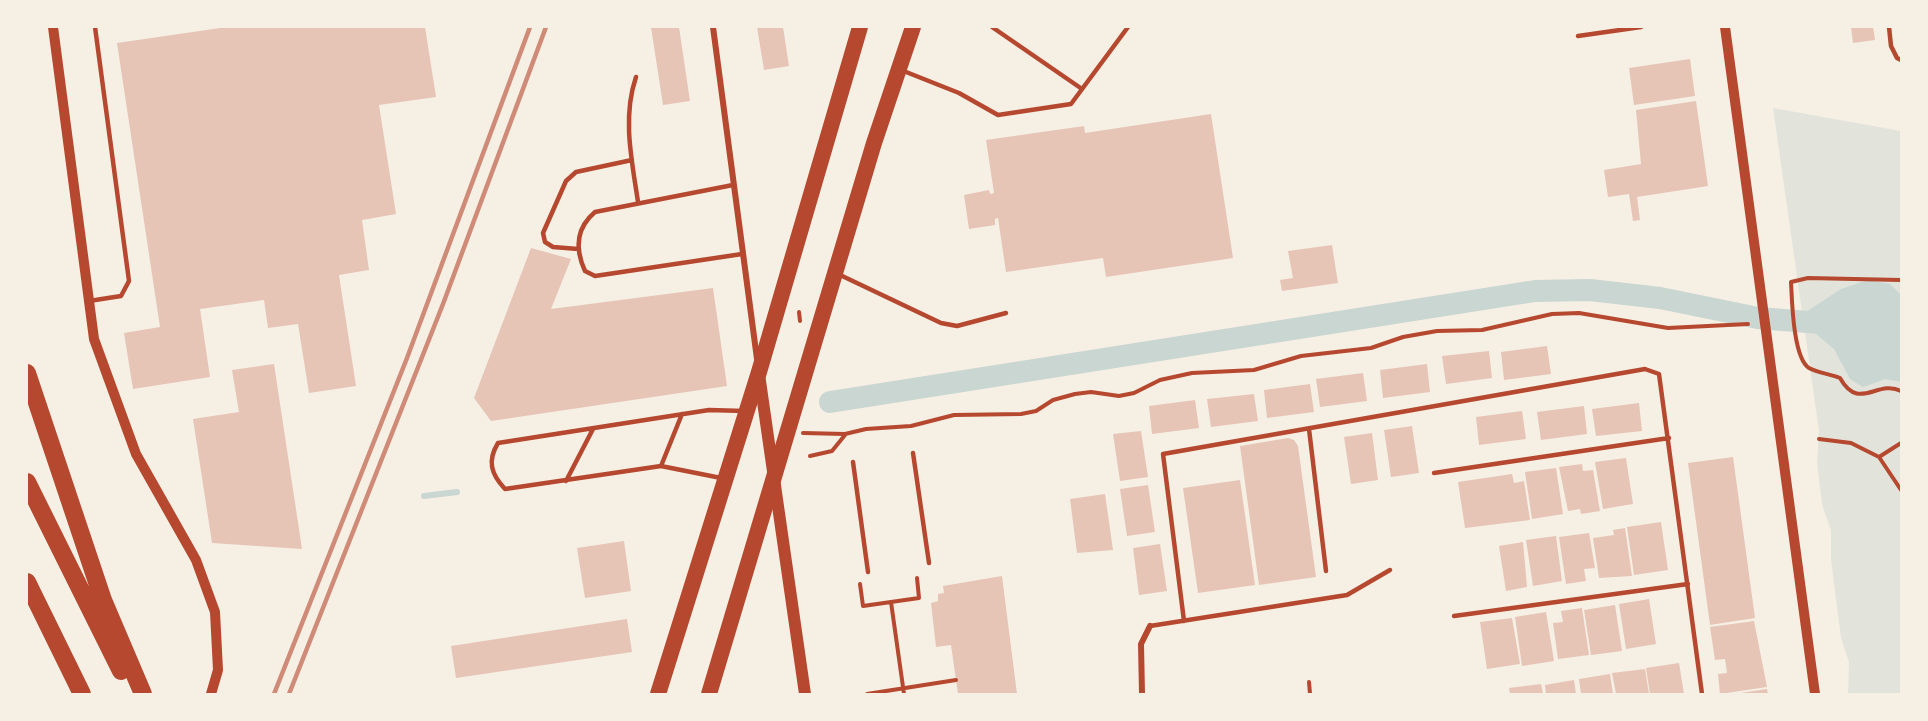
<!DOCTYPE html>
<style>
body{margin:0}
#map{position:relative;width:1928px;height:721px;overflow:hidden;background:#f6efe4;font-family:"Noto Serif",serif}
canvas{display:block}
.frame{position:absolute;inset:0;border:28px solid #f6efe4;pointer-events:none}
</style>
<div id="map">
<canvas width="1928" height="721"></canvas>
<div class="frame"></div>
</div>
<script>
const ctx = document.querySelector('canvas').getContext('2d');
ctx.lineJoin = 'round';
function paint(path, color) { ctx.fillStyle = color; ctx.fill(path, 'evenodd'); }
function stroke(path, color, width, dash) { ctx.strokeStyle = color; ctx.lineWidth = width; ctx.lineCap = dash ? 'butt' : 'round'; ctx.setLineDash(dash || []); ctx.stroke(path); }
const green = new Path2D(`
 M1773 108 1901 131V694H1848L1849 662 1841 638 1831 560V531L1822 504 1817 463 1819 431Z`);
const water = new Path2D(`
 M1868 280 1890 284 1901 295V382L1886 379 1863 387 1850 379 1834 349 1804 324 1803 314 1841 289Z`);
const stream = new Path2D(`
 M424 496 457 492`);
const canal = new Path2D(`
 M830 402 1535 291 1590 290 1660 298 1758 318 1833 324`);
const building = new Path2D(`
 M227 27H425L436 97 379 105 396 214 362 220 369 270 339 275 356 386 309 393 298 324 268 328 264 300 200 309 210 377 133 389 124 333 160 327 117 43Z
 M651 27H679L690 101 663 105Z
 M757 27H783L789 66 764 70Z
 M1851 27H1873L1875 40 1853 43Z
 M1690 59 1695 96 1634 105 1629 68Z
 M1696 101 1708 186 1637 197 1640 220 1633 221 1629 194 1608 197 1604 170 1641 164 1636 110Z
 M1211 114 1233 258 1106 277 1103 258 1006 272 998 218 995 219V225L969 229 964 195 989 190 990 194 994 193 986 140 1084 126 1085 133Z
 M1332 245 1338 283 1282 291 1280 280 1293 278 1288 251Z
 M531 248 571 259 551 309 713 288 727 386 491 421 474 398Z
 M1547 346 1551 374 1504 380 1501 352Z
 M1489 351 1492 378 1446 384 1442 356Z
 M274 364 302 549 212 543 193 419 239 412 232 370Z
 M1427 364 1430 392 1383 398 1380 370Z
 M1363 373 1367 401 1320 407 1316 379Z
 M1310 384 1314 412 1267 418 1264 390Z
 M1254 394 1258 421 1211 427 1207 399Z
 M1195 400 1199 428 1152 434 1149 406Z
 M1639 403 1642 431 1596 436 1592 409Z
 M1584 406 1587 434 1541 440 1537 412Z
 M1522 411 1526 439 1479 445 1476 417Z
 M1412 426 1419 473 1391 477 1384 430Z
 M1141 431 1148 477 1120 481 1113 434Z
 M1372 433 1378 480 1351 484 1344 437Z
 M1288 438 1294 440 1298 446 1316 577 1259 585 1240 446Z
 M1733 457 1755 618 1710 625 1688 463Z
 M1626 458 1633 504 1603 509 1595 462Z
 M1582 464 1583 471 1593 470 1600 511 1581 514 1580 509 1568 511 1559 467Z
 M1556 468 1563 514 1532 519 1525 472Z
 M1512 474 1514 483 1524 481 1530 520 1465 528 1458 482Z
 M1240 480 1255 585 1198 593 1183 488Z
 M1148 485 1155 532 1127 536 1120 489Z
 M1105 494 1113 550 1077 553 1070 499Z
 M1661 522 1668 570 1634 575 1627 527Z
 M1625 528 1632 576 1599 578 1593 538 1614 535 1613 530Z
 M1589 533 1595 568 1584 569 1586 581 1566 584 1559 537Z
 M1556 536 1562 581 1533 586 1526 540Z
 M624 541 631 591 585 598 577 548Z
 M1523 542 1527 587 1506 591 1499 546Z
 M1160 544 1167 591 1139 595 1133 548Z
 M1002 576 1017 694H958L951 645 936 647 931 603 938 601V594L944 593 943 586Z
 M1649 599 1656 644 1626 649 1619 604Z
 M1615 605 1622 651 1591 655 1584 610Z
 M1582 608 1589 655 1558 659 1553 623 1563 622 1561 611Z
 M1546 612 1554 661 1522 666 1515 617Z
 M1512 618 1520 664 1487 669 1480 622Z
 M627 619 632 652 456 678 451 646Z
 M1754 621 1767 687 1720 694 1718 674 1727 673 1725 659 1715 660 1710 627Z
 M1679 663 1684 694H1650L1646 668Z
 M1645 669 1649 694H1616L1612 673Z
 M1610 674 1613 694H1581L1579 679Z
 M1574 680 1576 694H1546L1545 685Z
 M1541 684 1543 694H1510L1509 688Z
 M1767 689 1768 694H1740V693Z`);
const path = new Path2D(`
 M1901 280 1808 278 1791 282C1792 300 1793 358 1809 368 1818 373 1831 374 1840 378 1859 412 1877 379 1901 391
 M799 312 800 321
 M803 433 845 434 866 429 911 426 954 415 1021 414 1036 411 1053 400 1075 394 1091 392 1119 396 1134 393 1160 380 1192 373 1254 370 1301 356 1371 348 1403 337 1437 331 1482 330 1552 314 1579 313 1668 328 1748 324
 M1819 439 1851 443 1879 457 1901 443
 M810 456 832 451 845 435
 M1879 457 1901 490
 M860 584 863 606 891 602 904 694
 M891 602 919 598 917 578
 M1309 682 1310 694
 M867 694 956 680`);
const service = new Path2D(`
 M992 27 1082 89
 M1889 27 1891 46 1897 58 1901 60
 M1578 36 1641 27
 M901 70 959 93 998 115 1071 104 1128 27
 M636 77C622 118 632 161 638 202
 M733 185 595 212C576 228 575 249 585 271L595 276 742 254
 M578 249 553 247 545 242 543 233 566 181 576 172 632 160
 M838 274 941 323 957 326 1006 313
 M89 301 121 296 129 281 95 27
 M1309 429 1326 571
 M913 453 929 563
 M853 462 868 572
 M661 466 682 414
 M1434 473 1669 438
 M721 478 661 466 505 489C491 474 487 461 498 443L709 410 744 411
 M566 481 593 429
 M1454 616 1688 584
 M1184 621 1163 454 1645 369 1659 374 1702 694
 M1150 626 1347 595 1390 570`);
const minor = new Path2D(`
 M713 27 757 359
 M1142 694 1141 644 1150 626`);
const tertiary = new Path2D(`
 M53 27 94 339 136 454 196 560 215 612 218 670 211 694
 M1725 27 1815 694`);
const secondary = new Path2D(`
 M759 374 805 694`);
const trunk = new Path2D(`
 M658 694 759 372 860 27
 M709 694 874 143 913 27`);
const motorway = new Path2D(`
 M27 373 103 600 143 694
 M27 482 121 671
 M27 582 82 694`);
const rail = new Path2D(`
 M274 694 407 358 530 27
 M289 694 443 304 546 27`);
paint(green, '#e2e4dc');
paint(water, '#c9d6d2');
stroke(stream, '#c9d6d2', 6);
stroke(canal, '#c9d6d2', 22);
paint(building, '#e6c5b7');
stroke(path, '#b5482f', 4);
stroke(service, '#b5482f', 4.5);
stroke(minor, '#b5482f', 6);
stroke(tertiary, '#b5482f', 10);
stroke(secondary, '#b5482f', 12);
stroke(trunk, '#b5482f', 16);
stroke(motorway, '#b5482f', 18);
stroke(rail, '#cf8b77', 4.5);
</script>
